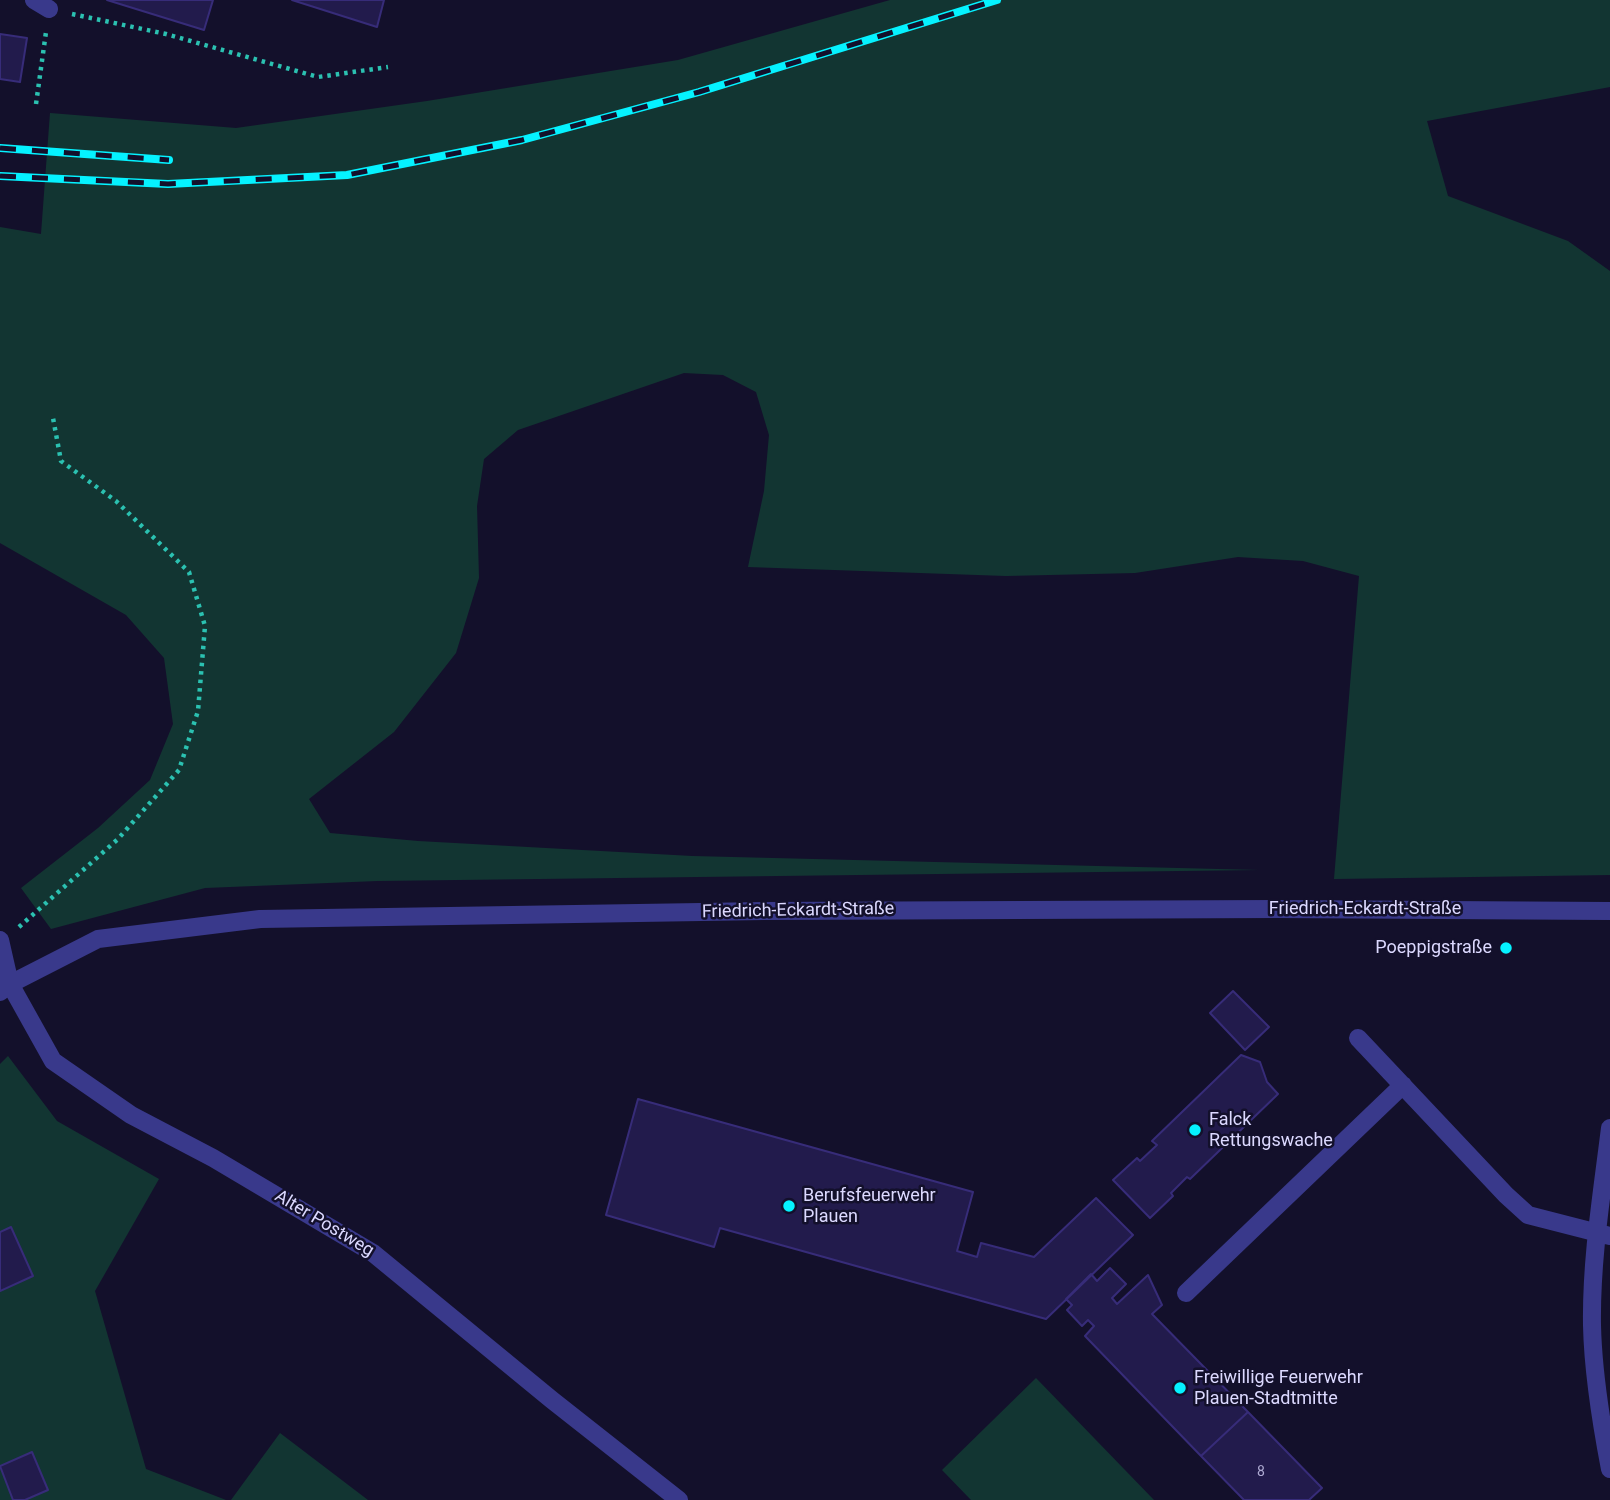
<!DOCTYPE html>
<meta charset="utf-8">
<style>
body{margin:0}
canvas{display:block;background:#13102b}
</style>
<canvas width="1610" height="1500"></canvas>
<script>
const ctx = document.querySelector('canvas').getContext('2d');
ctx.lineJoin = 'round';
function paint(path, color) { ctx.fillStyle = color; ctx.fill(path, 'evenodd'); }
function stroke(path, color, width, dash) { ctx.strokeStyle = color; ctx.lineWidth = width; ctx.lineCap = dash ? 'butt' : 'round'; ctx.setLineDash(dash || []); ctx.stroke(path); }
function write(font, color, halo, rows, align = 'center') {
  ctx.font = font + ' Roboto,sans-serif'; ctx.lineWidth = 5; ctx.setLineDash([]); ctx.textBaseline = 'middle'; ctx.strokeStyle = halo; ctx.fillStyle = color; for (const [text, x, y, turn = 0] of rows) {
    ctx.save(); ctx.translate(x, y); ctx.rotate((+turn || 0) * Math.PI / 180); ctx.textAlign = isNaN(turn) ? turn : align; if (halo) ctx.strokeText(text, 0, 0); ctx.fillText(text, 0, 0); ctx.restore();
  }
}
const green = new Path2D(`
 M890 0H1610V87L1427 121 1448 196 1568 241 1610 271V875L1334 879 1359 576 1303 561 1238 557 1135 573 1006 576 748 567 764 491 769 435 756 392 723 375 684 373 518 430 484 459 477 506 479 578 456 653 394 732 309 799 330 833 418 841 692 856 1259 870 377 881 205 888 51 929 21 888 98 828 150 780 173 724 164 658 126 615 0 543V227L41 234 50 113 236 128 427 101 678 60Z
 M8 1056 57 1121 159 1179 95 1291 146 1469 226 1500H0V1064Z
 M1036 1378 1154 1500H971L942 1470Z
 M280 1433 368 1500H231Z`);
const building = new Path2D(`
 M107 0H213L204 30Z
 M292 0H384L377 27Z
 M0 34 27 38 20 82 0 79Z
 M1233 991 1269 1027 1245 1050 1210 1013Z
 M1241 1055 1260 1062 1267 1082 1278 1094 1190 1179 1187 1177 1171 1193 1173 1196 1150 1218 1113 1180 1137 1158 1140 1161 1157 1145 1152 1141Z
 M638 1099 973 1192 957 1251 977 1257 981 1243 1034 1257 1096 1198 1133 1235 1046 1319 720 1228 714 1247 606 1215Z
 M11 1227 33 1276 0 1291V1232Z
 M1110 1268 1126 1284 1112 1298 1117 1304 1148 1275 1162 1305 1152 1314 1248 1412 1201 1456 1085 1336 1094 1326 1088 1320 1082 1326 1067 1310 1072 1305 1066 1299 1091 1274 1097 1281Z
 M1248 1412 1322 1488 1309 1500H1244L1201 1456Z
 M32 1452 48 1490 25 1500H13L0 1466Z`);
const path = new Path2D(`
 M72 14 166 34 318 77 388 67
 M36 104 46 32
 M19 927 118 839 179 770 198 711 205 626 189 572 116 501 61 461 53 418`);
const minor = new Path2D(`
 M34 0 49 9
 M0 940 10 984 53 1061 131 1115 213 1158 373 1253 552 1400 679 1500
 M0 992 10 984 98 939 260 919 764 911 1278 909 1610 911
 M1358 1038 1506 1195 1528 1215 1610 1236
 M1610 1128C1602 1193 1591 1260 1592 1325 1593 1373 1601 1422 1610 1469
 M1186 1293 1403 1085`);
const rail = new Path2D(`
 M0 148 169 160
 M0 176 168 184 347 175 522 140 699 92 997 0`);
const markers = [
 [1506,948,7,"#05f2ff"],
 [1195,1130,7,"#05f2ff"],
 [789,1206,7,"#05f2ff"],
 [1180,1388,7,"#05f2ff"]
];
const numberNames = [
 ["8",1261,1472]
];
const streetNames = [
 ["Friedrich-Eckardt-Straße",1365,909],
 ["Friedrich-Eckardt-Straße",798,911,-1],
 ["Alter Postweg",324,1224,31]
];
const poiNames = [
 ["Poeppigstraße",1492,948,"right"],
 ["Falck",1209,1120],
 ["Rettungswache",1209,1141],
 ["Berufsfeuerwehr",803,1196],
 ["Plauen",803,1217],
 ["Freiwillige Feuerwehr",1194,1378],
 ["Plauen-Stadtmitte",1194,1399]
];
paint(green, '#123532');
paint(building, '#221b4c');
stroke(building, '#372c79', 2);
stroke(path, '#2bc1b1', 4.5, [3.5, 5]);
stroke(minor, '#39398b', 18);
stroke(rail, '#05f2ff', 8);
stroke(rail, '#13102b', 5, [16]);
for (const [x, y, r, color] of markers) { const dot = new Path2D(); dot.arc(x, y, r, 0, 2 * Math.PI); ctx.fillStyle = color; ctx.fill(dot); stroke(dot, '#13102b', 2.5); }
write('14px', '#aeaad2', null, numberNames);
write('18px', '#dcd9ff', '#13102b', streetNames);
write('18px', '#dcd9ff', '#13102b', poiNames, 'left');
</script>
